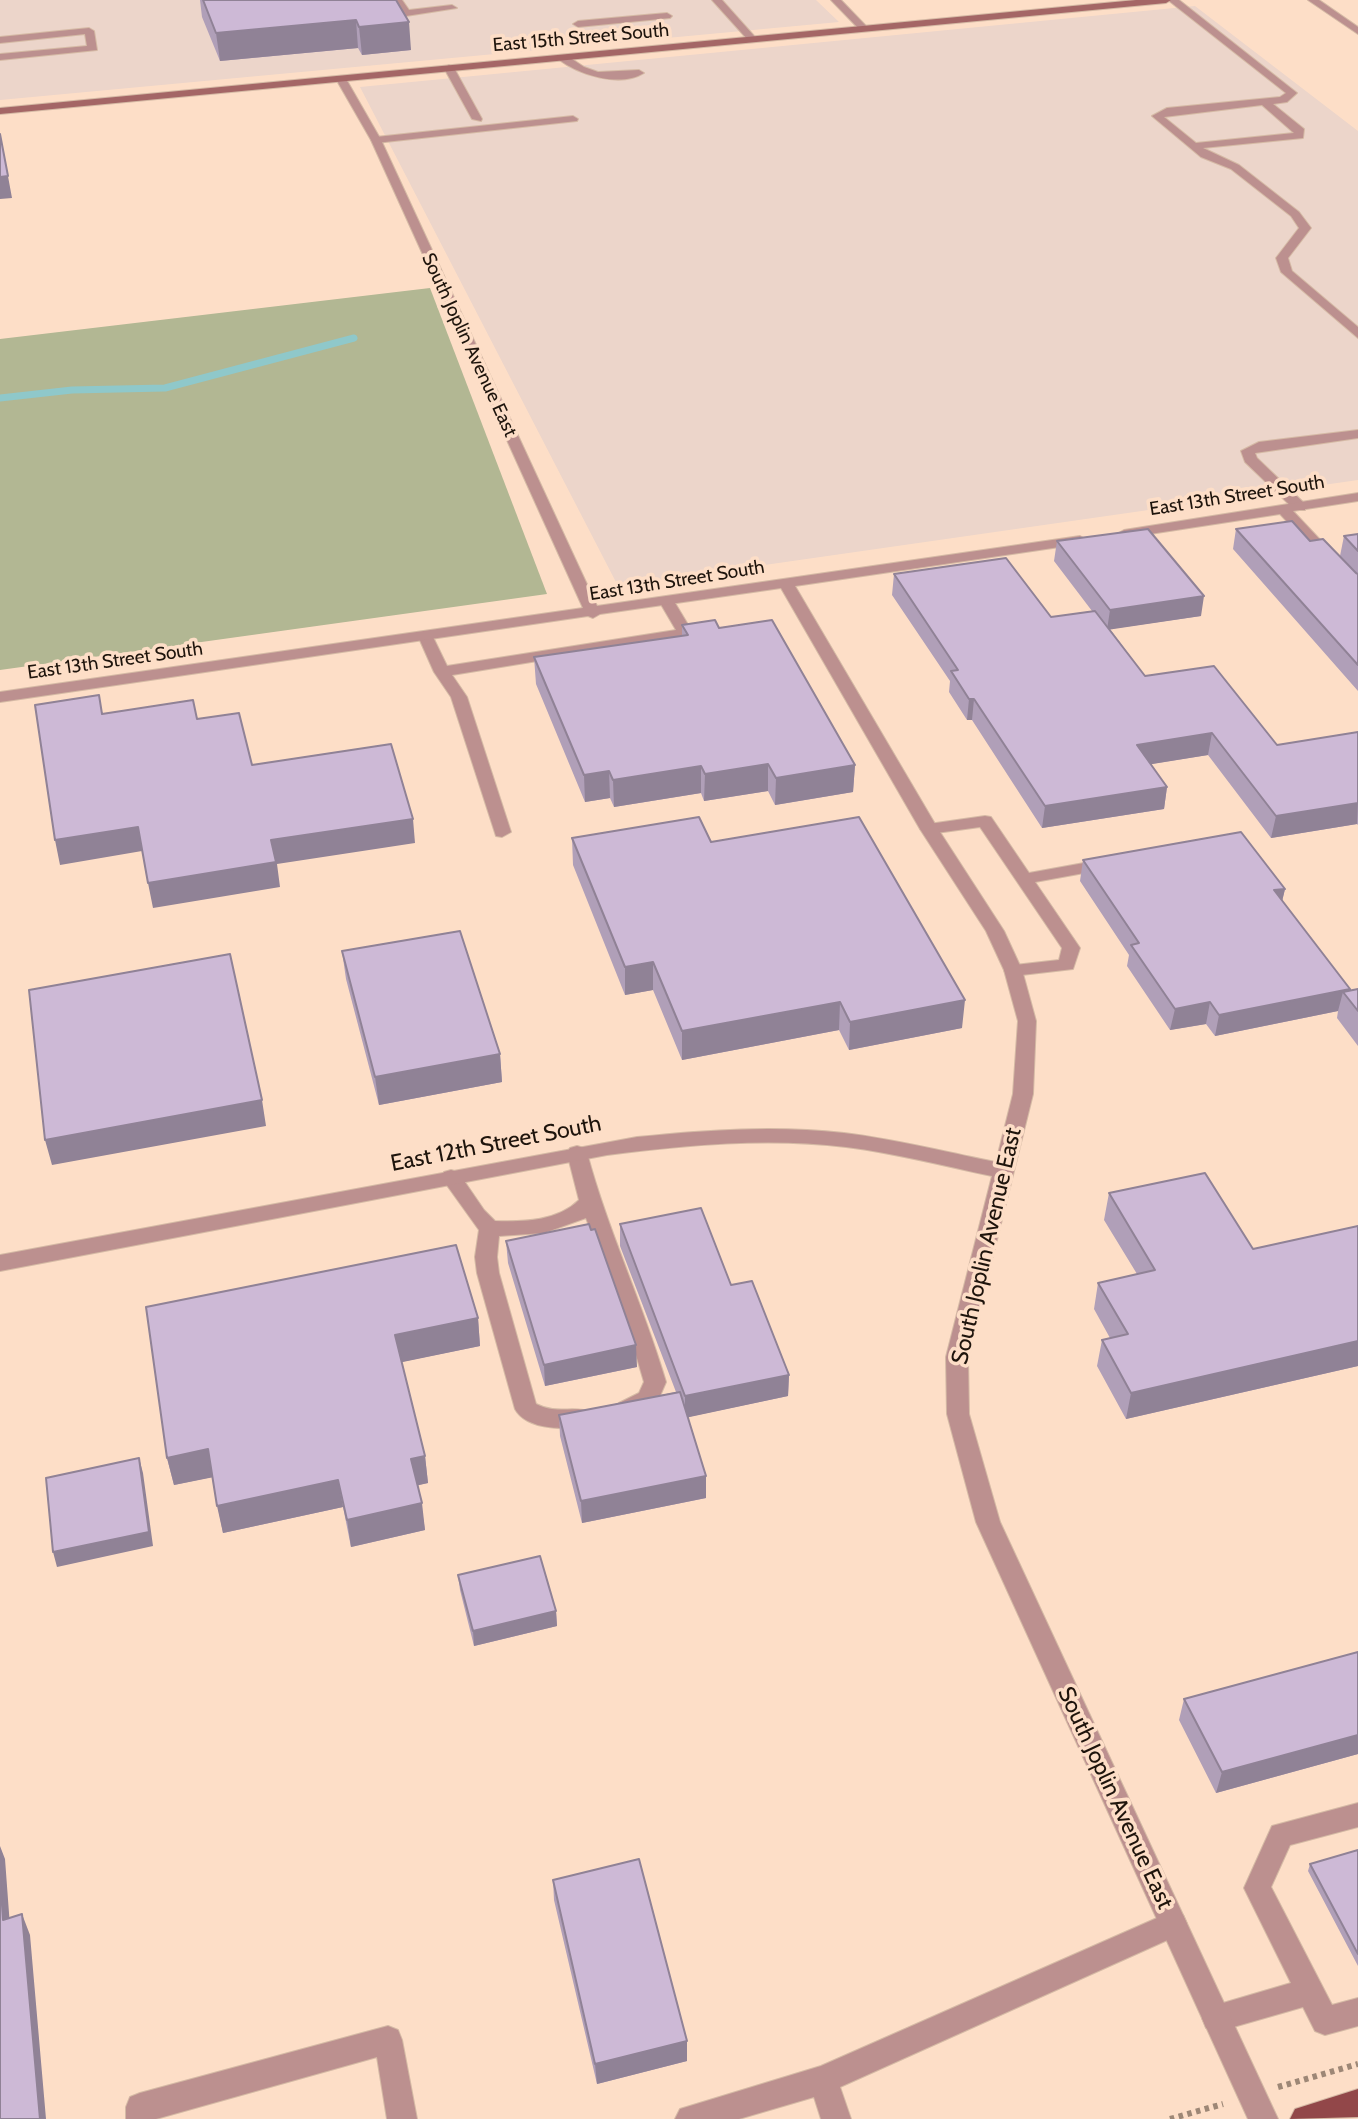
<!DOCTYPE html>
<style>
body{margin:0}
canvas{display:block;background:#fddec7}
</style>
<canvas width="1358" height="2119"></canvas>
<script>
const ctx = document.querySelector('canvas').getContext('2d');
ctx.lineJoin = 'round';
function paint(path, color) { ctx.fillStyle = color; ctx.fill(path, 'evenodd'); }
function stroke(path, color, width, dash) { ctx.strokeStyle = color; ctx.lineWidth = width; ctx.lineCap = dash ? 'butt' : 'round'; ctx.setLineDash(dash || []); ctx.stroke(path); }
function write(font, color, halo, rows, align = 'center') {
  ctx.font = font + ' Cabin,sans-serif'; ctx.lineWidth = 7; ctx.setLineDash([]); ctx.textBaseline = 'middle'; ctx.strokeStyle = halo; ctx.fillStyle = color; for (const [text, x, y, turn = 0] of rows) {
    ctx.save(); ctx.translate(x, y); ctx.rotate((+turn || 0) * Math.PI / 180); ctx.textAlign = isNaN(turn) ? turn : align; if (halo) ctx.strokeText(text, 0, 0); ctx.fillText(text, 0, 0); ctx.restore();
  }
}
const industrial = new Path2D(`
 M0 0H816L839 22 0 100Z
 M1195 6 1358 131V480L618 586 360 87Z`);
const green = new Path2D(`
 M430 288 547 594 0 670V339Z`);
const stream = new Path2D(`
 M0 398 72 390 165 388 354 338`);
const path = new Path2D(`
 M1278 2087 1358 2064
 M1170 2119 1223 2104`);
const service = new Path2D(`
 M392 0H402L409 10 452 5 457 8 406 16Z
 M712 0H722L755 37V41H749Z
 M831 0H841L867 27V31H861Z
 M1168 0H1179L1297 93 1287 102 1273 104 1304 129 1303 138 1203 148 1239 165 1299 212 1311 228 1288 258 1292 271 1358 327V338L1281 272 1276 258 1299 228 1291 216 1231 169 1201 157 1152 116 1167 108 1280 97 1286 93ZM1262 105 1294 133 1196 143 1164 117Z
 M667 13 672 16 670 18 578 27 573 24 578 21Z
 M89 28 94 31 97 50 0 60V54L87 46 85 34 0 43V37Z
 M558 55H566L584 67 598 72 639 70 644 73C620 88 579 75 558 59Z
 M449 65 454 68 482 119 481 121 472 119 444 68Z
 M573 116 578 119 577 121 376 143 371 140 376 137Z
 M1358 430V438L1255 453 1257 458 1305 504V510H1295L1245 462 1241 451 1259 442Z
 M667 596 672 598 693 633 690 636 452 675 467 697 511 832 502 837 496 836 451 697 434 672 418 636 421 633H431L447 666 676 630 659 601Z
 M985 816 991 817 1029 873 1106 859 1115 864 1106 869 1035 882 1080 948 1073 969 1013 976 1006 974 1004 970 1006 966 1059 960 1062 948 980 827 929 834 920 829 929 824Z
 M577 1146 584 1148 587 1153C608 1231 643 1304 666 1382L656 1405 627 1418 619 1415 616 1409 619 1403 639 1393 644 1382 632 1341 586 1218 544 1233 499 1236 497 1257 499 1273 536 1404C557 1415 573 1405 592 1412L595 1418 592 1424C571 1431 527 1431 515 1409L477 1273 475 1257 479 1230 441 1177 444 1172 451 1170 458 1172 484 1210 495 1221C524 1222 558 1221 579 1200L567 1153 570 1148Z
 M1358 1803V1827L1290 1845 1271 1887 1332 2005 1358 1998V2026L1325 2035 1315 2031 1303 2007 1216 2032 1206 2028 1202 2018 1206 2008 1291 1983 1244 1888 1272 1826Z
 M1173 1911 1183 1915 1187 1924 1183 1933 840 2087 851 2119H821L814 2097 739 2119H675L680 2109 821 2066Z
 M388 2026 398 2030 402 2040 417 2119H387L377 2057 156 2119H126V2107L130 2097 140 2093Z`);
const minor = new Path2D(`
 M1308 0H1319L1358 27V34Z
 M341 76 346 79 381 140 597 606 1080 536 1087 540 1080 544 795 586 938 829 1004 931 1022 970 1036 1021 1033 1094 968 1357 969 1414 1000 1522 1278 2119H1248L976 1522 947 1414 946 1357 992 1176C944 1166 895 1153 846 1147 766 1137 686 1145 607 1155L0 1271V1255L637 1137C706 1130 775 1125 844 1133 895 1139 945 1152 996 1162L1013 1094 1018 1021 1004 970 986 931 920 829 781 588 600 614 593 618 588 616 0 702V692L583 608 371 140 336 79Z
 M1358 493V501L1293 511 1358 580V593L1353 592 1280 514 1124 538 1117 534 1124 530Z`);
const secondary = new Path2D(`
 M1136 0H1171L1166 3 0 114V108Z`);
const primary = new Path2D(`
 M1358 2089V2117L1290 2119 1295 2109Z`);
const wall = new Path2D(`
 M200 0H396L411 50 362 55 358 48 220 61 202 17Z
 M1236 529 1310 541 1340 556 1344 536 1358 534V691L1233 549Z
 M1057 541 1201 616 1110 629 1145 676 1277 745 1358 732V825L1357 824 1271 838 1208 755 1151 764 1167 787 1164 809 1042 828 972 720H967L949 692 950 681 892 595 894 574 1051 617 1092 611 1054 561Z
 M682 625 719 628 855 765 853 792 775 805 768 791 704 801 701 793 614 807 610 798 585 802 536 684 534 657 682 636Z
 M572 838 711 842 962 1028 849 1050 839 1030 682 1060 653 990 625 995 573 865Z
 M1083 860 1285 889 1282 901 1350 989V990L1358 989V1046L1337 1018 1338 1011 1215 1036 1206 1024 1170 1030 1127 966 1129 955 1080 881Z
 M342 951 500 1054 502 1082 379 1105 346 979Z
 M1109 1193 1253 1249 1358 1226V1366L1126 1419 1097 1366 1102 1340 1110 1338 1094 1309 1098 1283 1137 1274 1104 1220Z
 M620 1224 731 1285 789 1375 788 1396 688 1417 706 1498 582 1523 560 1436 559 1415 676 1392 620 1246Z
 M591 1230 637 1367 545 1386 508 1263 506 1241Z
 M478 1318 480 1346 401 1362 425 1456 428 1483 418 1485 425 1530 351 1547 343 1507 223 1533 212 1477 174 1485 167 1458Z
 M458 1575 556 1611 557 1626 474 1646 460 1590Z
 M1358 1652V1754L1216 1793 1179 1720 1184 1699Z
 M1358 1850V1966L1308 1871 1310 1864Z
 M553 1880 687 2041V2061L597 2084 554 1900Z`);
const shadedWall = new Path2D(`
 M356 20 358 48 220 61 216 33Z
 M409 22 411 50 362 55 359 27Z
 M0 133 12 198 0 199Z
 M1204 596 1201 616 1107 630 1110 610Z
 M969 699H974L972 720H967Z
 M1212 733 1208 755 1134 767 1137 745Z
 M768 764V791L704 801 705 774Z
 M855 765 853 792 775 805 776 778Z
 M701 766V793L614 807 613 780Z
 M609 771 610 798 585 802 584 775Z
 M1167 787 1164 809 1042 828 1045 806Z
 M1358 803 1357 824 1271 838 1276 816Z
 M413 819 415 843 277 864 280 887 153 908 148 883 271 840Z
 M138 827 142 851 60 865 55 840Z
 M1285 889 1280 910 1274 890Z
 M653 962V990L625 995V967Z
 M1350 989 1348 998 1343 992 1338 1011 1215 1036 1219 1015Z
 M965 1000 962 1028 849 1050 850 1022Z
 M840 1002 839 1030 682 1060V1031Z
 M1210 1002 1206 1024 1170 1030 1175 1009Z
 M500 1054 502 1082 379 1105 375 1077Z
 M262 1100 266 1126 52 1165 45 1140Z
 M478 1318 480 1346 398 1363 395 1335Z
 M1358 1341V1366L1126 1419 1131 1393Z
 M636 1345 637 1367 545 1386 544 1365Z
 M789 1375 788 1396 685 1418V1396Z
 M208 1449 214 1477 174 1485 167 1458Z
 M425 1456 428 1483 415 1486 411 1459Z
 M139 1458 143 1473 153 1546 57 1567 53 1552Z
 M706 1476V1498L582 1523 581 1501Z
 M338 1480 343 1507 223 1533 217 1506Z
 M422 1503 425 1530 351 1547 347 1520Z
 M556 1611 557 1626 474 1646 473 1631Z
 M1358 1735V1754L1216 1793 1222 1772Z
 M0 1846 5 1859 11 1940 3 1920 0 1875Z
 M22 1914 30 1935 46 2119H40Z
 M687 2041V2061L597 2084 595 2064Z`);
const building = new Path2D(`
 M203 0H396L409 22 359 27 356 20 216 33Z
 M0 134 8 176 0 177Z
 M1292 521 1310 541 1323 539 1356 573 1358 574V665L1236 529Z
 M1148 529 1204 596 1110 610 1057 541Z
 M1358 534V551L1344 536Z
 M1006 558 1051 617 1095 611 1145 676 1214 666 1277 745 1358 732V803L1276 816 1212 733 1137 745 1167 787 1045 806 974 699H969L951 671 958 670 894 574Z
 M715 620 719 628 772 620 855 765 776 778 768 764 705 774 701 766 613 780 609 771 584 775 534 657 688 635 682 625Z
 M99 695 102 714 193 700 197 719 239 713 252 765 391 744 413 819 271 840 276 862 148 883 138 827 55 840 35 705Z
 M699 817 711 842 859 817 965 1000 850 1022 840 1002 682 1031 653 962 625 967 572 838Z
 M1241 832 1285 889 1274 890 1350 989 1219 1015 1210 1002 1175 1009 1131 945 1139 943 1083 860Z
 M460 931 500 1054 375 1077 342 951Z
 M230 954 262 1100 45 1140 29 990Z
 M1358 989V1011L1343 992Z
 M1205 1173 1253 1249 1358 1226V1341L1131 1393 1102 1340 1128 1334 1098 1283 1155 1270 1109 1193Z
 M701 1208 731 1285 752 1281 789 1375 685 1396 620 1224Z
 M589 1224 591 1230 595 1229 636 1345 544 1365 506 1241Z
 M456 1245 478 1318 395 1335 425 1456 411 1459 422 1503 347 1520 338 1480 217 1506 208 1449 167 1458 146 1307Z
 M680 1392 706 1476 581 1501 559 1415Z
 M139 1458 149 1532 53 1552 46 1478Z
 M540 1556 556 1611 473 1631 458 1575Z
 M1358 1652V1735L1222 1772 1184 1699Z
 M1358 1850V1954L1310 1864Z
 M639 1859 687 2041 595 2064 553 1880Z
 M0 1875 3 1920 22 1914 40 2119H0Z`);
const farStreetnames = [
 ["East 15th Street South",581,38,-5],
 ["South Joplin Avenue East",469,345,65],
 ["East 13th Street South",1237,496,-9],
 ["East 13th Street South",677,581,-9],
 ["East 13th Street South",115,661,-8]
];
const streetNames = [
 ["East 12th Street South",496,1144,-11],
 ["South Joplin Avenue East",987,1246,-77],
 ["South Joplin Avenue East",1115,1798,65]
];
paint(industrial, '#ecd5ca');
paint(green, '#b2b793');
stroke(stream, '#8fc8ca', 7);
stroke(service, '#d5baa5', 2);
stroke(minor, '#d5baa5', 2);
stroke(secondary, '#d5baa5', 2);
stroke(primary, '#d5baa5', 2);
stroke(path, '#9d8776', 6, [4.5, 4.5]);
paint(service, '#bc908f');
paint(minor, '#bc908f');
paint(secondary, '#a46666');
paint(primary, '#924749');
paint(wall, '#b09fb8');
paint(shadedWall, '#908296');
paint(building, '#cdb9d6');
stroke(building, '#908296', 2);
write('19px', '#1e140c', '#fddec7', farStreetnames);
write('23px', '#1e140c', '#fddec7', streetNames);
</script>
